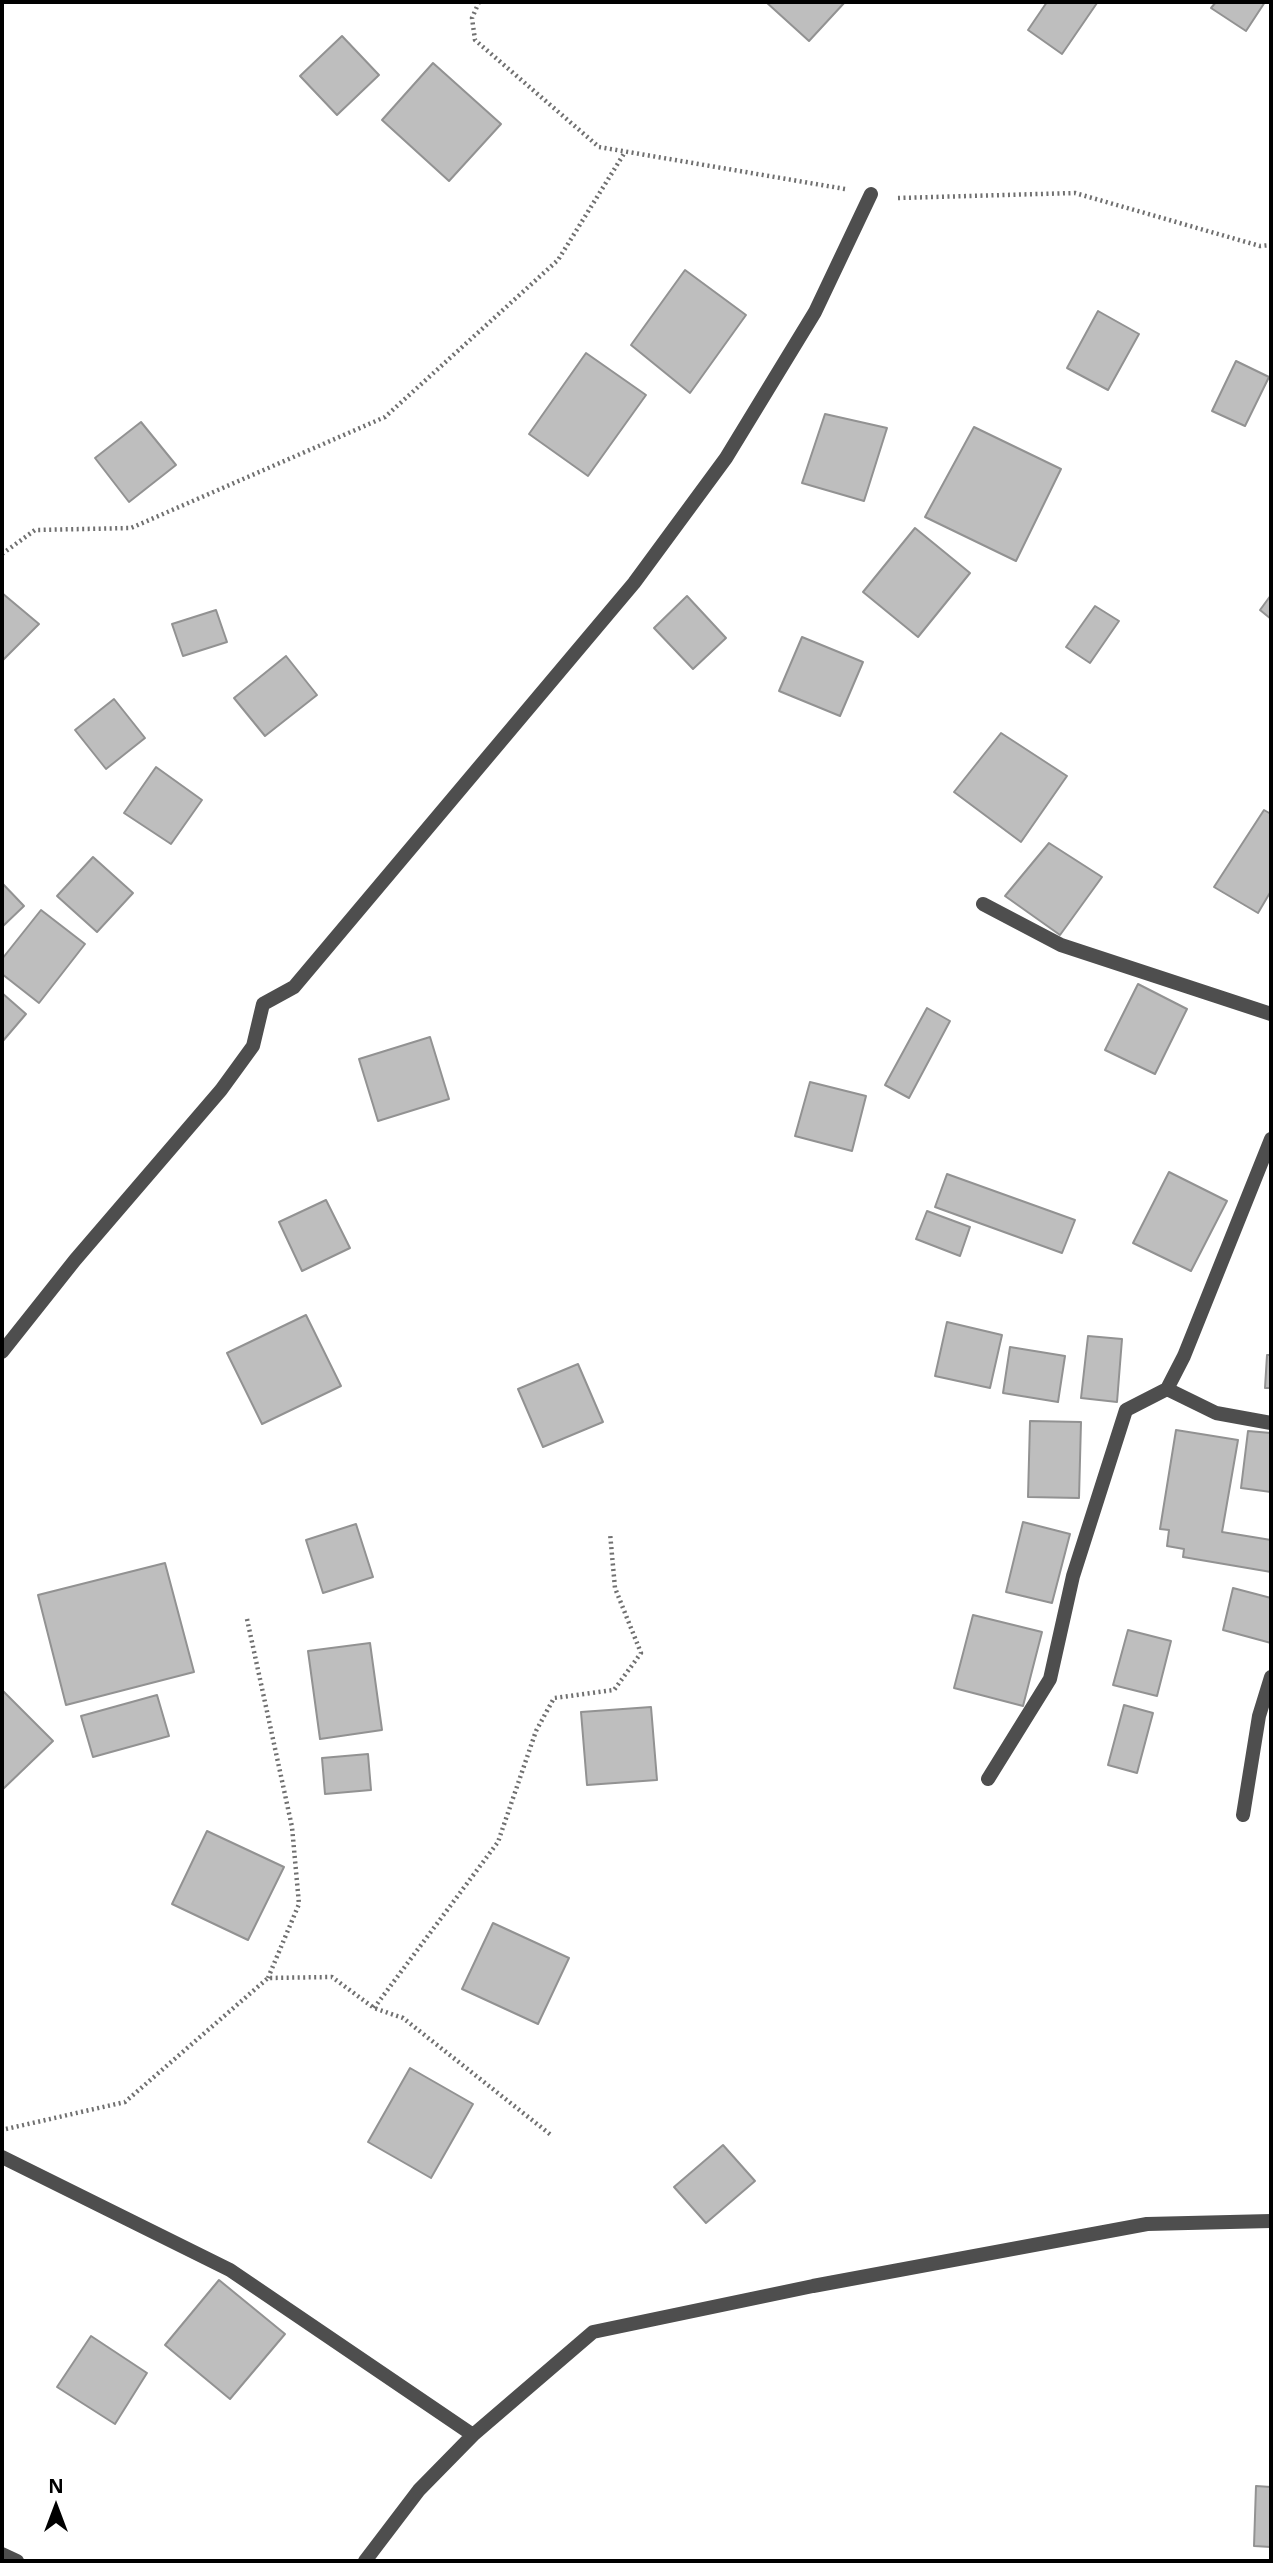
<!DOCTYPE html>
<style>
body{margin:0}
#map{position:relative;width:1273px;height:2563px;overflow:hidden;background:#fff;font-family:"Noto Sans",sans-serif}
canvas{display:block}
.frame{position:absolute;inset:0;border:4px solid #000;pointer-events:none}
.north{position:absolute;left:21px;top:2472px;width:70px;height:70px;-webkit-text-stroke:5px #fff;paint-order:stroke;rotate:0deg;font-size:19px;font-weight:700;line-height:28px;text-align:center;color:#000}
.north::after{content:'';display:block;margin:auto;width:24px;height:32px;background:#000;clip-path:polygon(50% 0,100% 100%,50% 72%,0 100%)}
</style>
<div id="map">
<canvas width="1273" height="2563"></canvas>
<div class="frame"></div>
<div class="north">N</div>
</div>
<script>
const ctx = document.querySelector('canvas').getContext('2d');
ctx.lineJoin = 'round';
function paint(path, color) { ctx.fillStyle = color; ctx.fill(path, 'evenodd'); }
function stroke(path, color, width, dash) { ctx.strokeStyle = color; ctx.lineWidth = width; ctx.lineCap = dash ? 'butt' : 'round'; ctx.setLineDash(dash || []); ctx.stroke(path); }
const building = new Path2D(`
 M766 2H845L809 41Z
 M1047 2 1097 3 1062 54 1028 30Z
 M1216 2H1265L1246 31 1211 8Z
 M342 36 379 75 337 115 300 76Z
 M433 63 501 124 449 181 382 120Z
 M685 270 746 315 690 393 631 345Z
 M1098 311 1139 334 1108 390 1067 368Z
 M586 353 646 395 588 476 529 434Z
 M1236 361 1269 377 1245 426 1212 411Z
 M825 414 887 428 864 501 802 483Z
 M141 422 176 465 129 502 95 458Z
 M974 427 1061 469 1016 561 925 517Z
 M915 528 970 573 918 637 863 592Z
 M2 593 39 624 2 661Z
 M1271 595V619L1260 610Z
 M687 596 726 638 693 669 654 628Z
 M1095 606 1119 621 1090 663 1066 647Z
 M216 610 227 642 183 656 172 624Z
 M802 637 863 662 840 716 779 691Z
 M286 656 317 695 265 736 234 698Z
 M114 699 145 738 106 769 75 730Z
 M1001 733 1067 776 1021 842 954 792Z
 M156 767 202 800 171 844 124 813Z
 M1264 810 1271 814V891L1258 913 1214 887Z
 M1049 843 1102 877 1060 935 1005 896Z
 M93 857 133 893 97 932 57 896Z
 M2 883 24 906 2 927Z
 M41 910 85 944 39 1003 2 974V959Z
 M1138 984 1187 1009 1155 1074 1105 1050Z
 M2 993 26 1014 2 1042Z
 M927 1008 950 1021 909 1098 885 1085Z
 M430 1037 449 1099 378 1121 359 1059Z
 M810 1082 866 1096 852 1151 795 1136Z
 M1169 1172 1227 1201 1191 1271 1133 1243Z
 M947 1174 1075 1220 1062 1253 935 1207Z
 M326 1200 350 1248 302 1271 279 1222Z
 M927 1211 970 1227 960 1256 916 1239Z
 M306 1315 341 1386 262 1424 227 1353Z
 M947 1322 1002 1335 990 1388 935 1376Z
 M1088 1336 1122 1339 1117 1402 1081 1398Z
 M1010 1347 1065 1356 1058 1402 1003 1393Z
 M1267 1355H1271V1388H1265Z
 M578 1364 603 1422 543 1447 518 1389Z
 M1030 1421 1081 1422 1079 1498 1028 1497Z
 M1176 1430 1238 1440 1222 1532 1271 1540V1572L1183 1557 1184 1549 1167 1546 1169 1530 1160 1529Z
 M1248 1431 1271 1433V1492L1241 1488Z
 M1023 1522 1070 1534 1052 1603 1006 1592Z
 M356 1524 373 1577 323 1593 306 1540Z
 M165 1563 194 1672 66 1705 38 1595Z
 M1233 1588 1271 1598V1643L1223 1630Z
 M973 1615 1042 1632 1023 1706 954 1688Z
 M1128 1630 1171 1641 1157 1696 1113 1685Z
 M370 1643 382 1730 320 1739 308 1651Z
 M2 1690 53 1741 2 1790Z
 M157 1695 169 1736 93 1757 81 1716Z
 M1124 1705 1153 1713 1137 1773 1108 1765Z
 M651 1707 657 1780 587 1785 581 1712Z
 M368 1754 371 1790 325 1794 322 1758Z
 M207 1831 284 1867 248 1940 172 1904Z
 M493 1923 569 1958 538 2024 462 1989Z
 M410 2068 473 2104 431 2178 368 2142Z
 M723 2145 755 2181 706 2223 674 2187Z
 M219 2280 285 2334 230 2399 165 2345Z
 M91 2336 147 2373 115 2424 57 2387Z
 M1256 2486 1271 2487V2547L1254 2546Z`);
const path = new Path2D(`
 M479 2 472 18 475 40 599 147 845 189
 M898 198 1075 193 1260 246 1271 245
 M2 554 35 530 131 528 385 417 558 260 625 152
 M247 1619 292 1827 299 1904 268 1978
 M374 2008 498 1842 536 1731 554 1698 614 1690 641 1653 615 1588 610 1533
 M6 2129 125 2102 268 1978 332 1977 374 2008 403 2018 551 2135`);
const minor = new Path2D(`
 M983 904 1061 945 1271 1014
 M2 1352 75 1260 221 1090 253 1046 263 1004 294 987 634 583 726 458 815 312 871 194
 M1167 1389 1216 1413 1271 1423
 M988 1779 1050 1679 1073 1576 1126 1410 1167 1389 1184 1356 1271 1139
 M1243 1815 1259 1716 1271 1677
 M2 2157 230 2270 473 2435 593 2332 813 2286 1147 2224 1271 2221
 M2 2554 17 2561
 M365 2561 419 2490 473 2435`);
paint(building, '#bebebe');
stroke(building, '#929292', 2);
stroke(path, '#707070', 4.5, [2, 3.5]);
stroke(minor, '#4e4e4e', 14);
</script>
